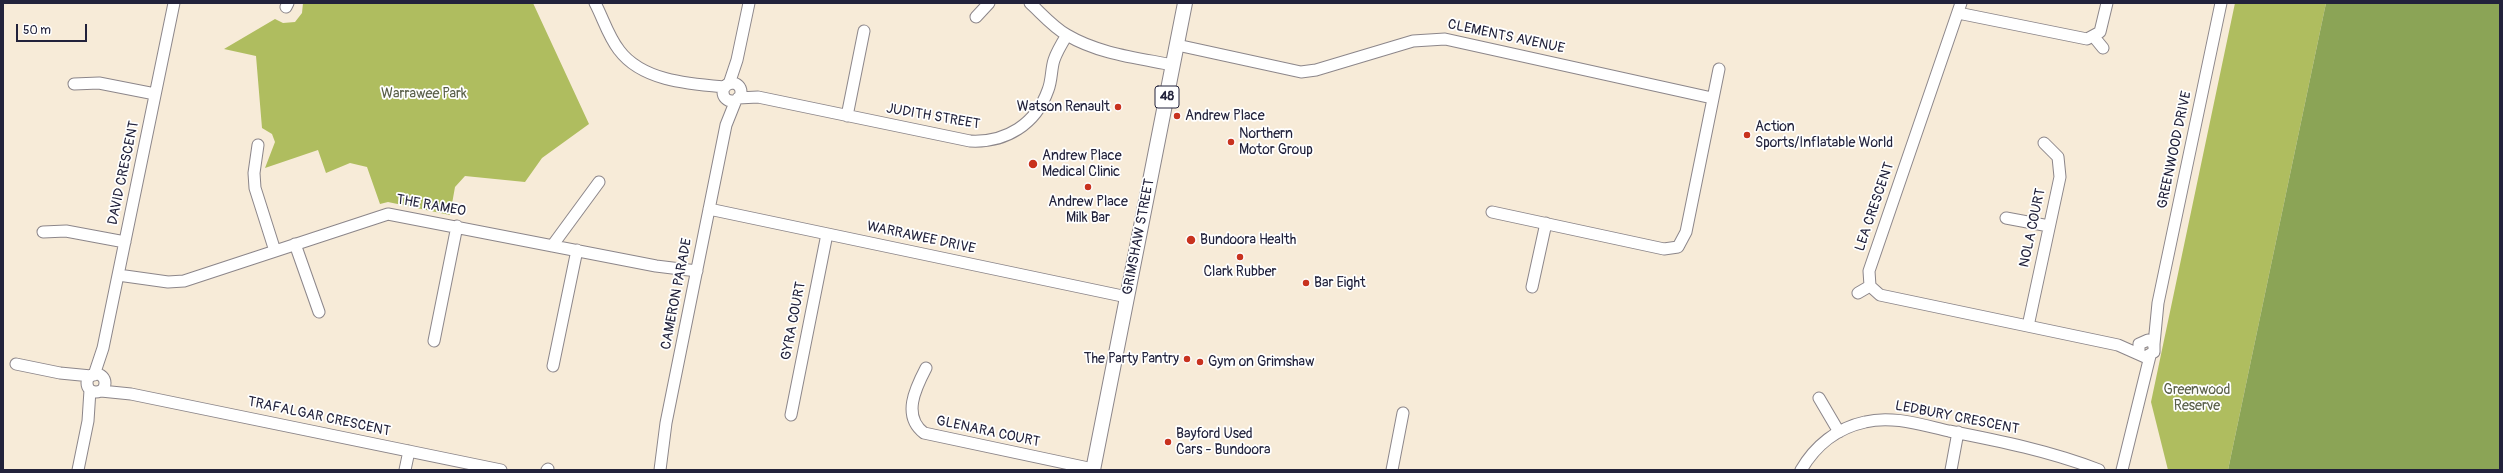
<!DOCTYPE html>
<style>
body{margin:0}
#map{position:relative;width:2503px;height:473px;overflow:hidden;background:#f7ebd8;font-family:Pangolin,sans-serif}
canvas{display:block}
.frame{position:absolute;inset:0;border:4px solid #22223b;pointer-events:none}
.scale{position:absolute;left:16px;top:24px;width:71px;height:18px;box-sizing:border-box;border:2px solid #22223b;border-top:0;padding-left:5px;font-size:12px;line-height:14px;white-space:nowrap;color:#22223b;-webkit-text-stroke:3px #fff;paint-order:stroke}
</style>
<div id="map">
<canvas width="2503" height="473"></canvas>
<div class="frame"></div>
<div class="scale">50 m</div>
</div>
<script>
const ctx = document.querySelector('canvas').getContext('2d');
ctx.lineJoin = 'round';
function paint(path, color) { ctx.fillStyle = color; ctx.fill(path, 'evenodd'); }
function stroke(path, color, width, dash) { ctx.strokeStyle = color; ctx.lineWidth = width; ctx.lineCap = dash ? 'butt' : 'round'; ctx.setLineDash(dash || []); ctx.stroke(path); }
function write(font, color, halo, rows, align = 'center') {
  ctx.font = font + ' Pangolin,sans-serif'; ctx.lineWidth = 3.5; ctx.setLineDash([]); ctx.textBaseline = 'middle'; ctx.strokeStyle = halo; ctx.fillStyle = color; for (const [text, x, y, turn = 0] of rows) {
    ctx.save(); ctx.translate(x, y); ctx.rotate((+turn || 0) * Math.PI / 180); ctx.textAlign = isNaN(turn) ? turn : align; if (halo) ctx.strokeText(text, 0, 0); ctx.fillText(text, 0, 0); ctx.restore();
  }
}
const green = new Path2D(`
 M303 3H533L589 124 542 158 525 182 465 176 455 187 450 215 388 202 380 204 367 167 350 163 326 173 318 150 265 168 275 142 272 134 262 128 256 56 224 49 275 19 283 23 295 22 302 13Z
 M2235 3H2326L2228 470H2168L2151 402Z`);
const forest = new Path2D(`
 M2326 3H2500V470H2228Z`);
const minor = new Path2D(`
 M595 3C603 18 608 36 619 50 642 81 689 84 725 87
 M1030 3C1042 14 1053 27 1067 35 1099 54 1138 58 1173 65
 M1961 3 1869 271 1870 286 1880 295 2118 345 2145 357 2154 352V344L2148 340 2139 344V352
 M286 7 288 3
 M1958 13 2087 39 2100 32 2107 3
 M976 17 989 3
 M2094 37 2103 48
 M1177 45 1301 72 1316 70 1413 41 1445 39 1712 98
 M723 92a9 9 0 1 1 18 0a9 9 0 1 1-18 0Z
 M74 84 99 83 155 94
 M729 84 737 60 749 3
 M738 98 758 97 970 141C1006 143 1036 124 1048 90 1052 80 1051 69 1054 60 1057 51 1062 43 1067 35
 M847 116 864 31
 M258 145 254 173 255 188 275 251
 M709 209 1127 297
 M1492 212 1664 249 1678 247 1686 232 1719 69
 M2006 218 2049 226
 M43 232 66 231 125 242
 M295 244 319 312
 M552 246 599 182
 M118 275 168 282 184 281 388 214 656 266 697 271
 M1532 287 1546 223
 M1858 293 1870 286
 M2028 326 2060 177 2058 157 2044 143
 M434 341 457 226
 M2154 344 2158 303 2221 3
 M16 364 60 373 91 376
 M553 366 577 250
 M926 368C915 389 902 416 924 433L1093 469
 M87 383a9 9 0 1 1 18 0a9 9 0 1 1-18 0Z
 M94 375 103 348 174 3
 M101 391 131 394 501 470
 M1819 398 1839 432
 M791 415 827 234
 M78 470 88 421 90 390
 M405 470 409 451
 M547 470 548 469
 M660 470 666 423 726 125 736 100
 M1392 470 1403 413
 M1801 470C1815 446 1837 428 1865 422 1892 415 1922 425 1949 431 2000 441 2050 451 2099 470
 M1951 470 1958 432
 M2122 470 2150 356`);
const major = new Path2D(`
 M1093 470 1185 3`);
const markers = [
 [1118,107,4,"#c8321e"],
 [1177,116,4,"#c8321e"],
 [1747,135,4,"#c8321e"],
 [1231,142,4,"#c8321e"],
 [1033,164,5,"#c8321e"],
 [1088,187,4,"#c8321e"],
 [1191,240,5,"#c8321e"],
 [1240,257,4,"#c8321e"],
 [1306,283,4,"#c8321e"],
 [1187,359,4,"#c8321e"],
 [1200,362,4,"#c8321e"],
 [1168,442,4,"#c8321e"]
];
const shields = [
 [1167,97,24]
];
const shieldNames = [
 ["48",1167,97]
];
const streetNames = [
 ["CLEMENTS AVENUE",1506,37,12],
 ["JUDITH STREET",933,117,10],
 ["GREENWOOD DRIVE",2175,150,-78],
 ["DAVID CRESCENT",124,173,-78],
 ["THE RAMEO",431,206,10],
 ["LEA CRESCENT",1875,207,-71],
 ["NOLA COURT",2033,228,-78],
 ["GRIMSHAW STREET",1139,237,-79],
 ["WARRAWEE DRIVE",921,238,12],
 ["CAMERON PARADE",677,294,-79],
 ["GYRA COURT",794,321,-79],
 ["TRAFALGAR CRESCENT",319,417,12],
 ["LEDBURY CRESCENT",1957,418,11],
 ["GLENARA COURT",988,432,12]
];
const parkNames = [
 ["Warrawee Park",424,94],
 ["Greenwood",2197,390],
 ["Reserve",2197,406]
];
const poiNames = [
 ["Watson Renault",1110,107,"right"],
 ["Andrew Place",1185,116],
 ["Action",1755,127],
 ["Sports/Inflatable World",1755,143],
 ["Northern",1239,134],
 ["Motor Group",1239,150],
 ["Andrew Place",1042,156],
 ["Medical Clinic",1042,172],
 ["Andrew Place",1088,202,"center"],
 ["Milk Bar",1088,218,"center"],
 ["Bundoora Health",1200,240],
 ["Clark Rubber",1240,272,"center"],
 ["Bar Eight",1314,283],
 ["The Party Pantry",1179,359,"right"],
 ["Gym on Grimshaw",1208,362],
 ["Bayford Used",1176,434],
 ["Cars - Bundoora",1176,450]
];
paint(green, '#afbd5f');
paint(forest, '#8ba456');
stroke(minor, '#8c868a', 13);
stroke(major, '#8c868a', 16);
stroke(minor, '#fff', 11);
stroke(major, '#fff', 14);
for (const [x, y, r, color] of markers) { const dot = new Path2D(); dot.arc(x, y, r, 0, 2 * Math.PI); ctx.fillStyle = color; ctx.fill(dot); stroke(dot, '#fff', 1.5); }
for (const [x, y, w] of shields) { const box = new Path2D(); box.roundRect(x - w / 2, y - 11, w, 22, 3); ctx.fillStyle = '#fff'; ctx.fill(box); stroke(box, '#22223b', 1); }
write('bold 13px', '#22223b', null, shieldNames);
write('14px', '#22223b', '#fff', streetNames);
write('14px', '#5a6049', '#fff', parkNames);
write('14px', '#22223b', '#fff', poiNames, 'left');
</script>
